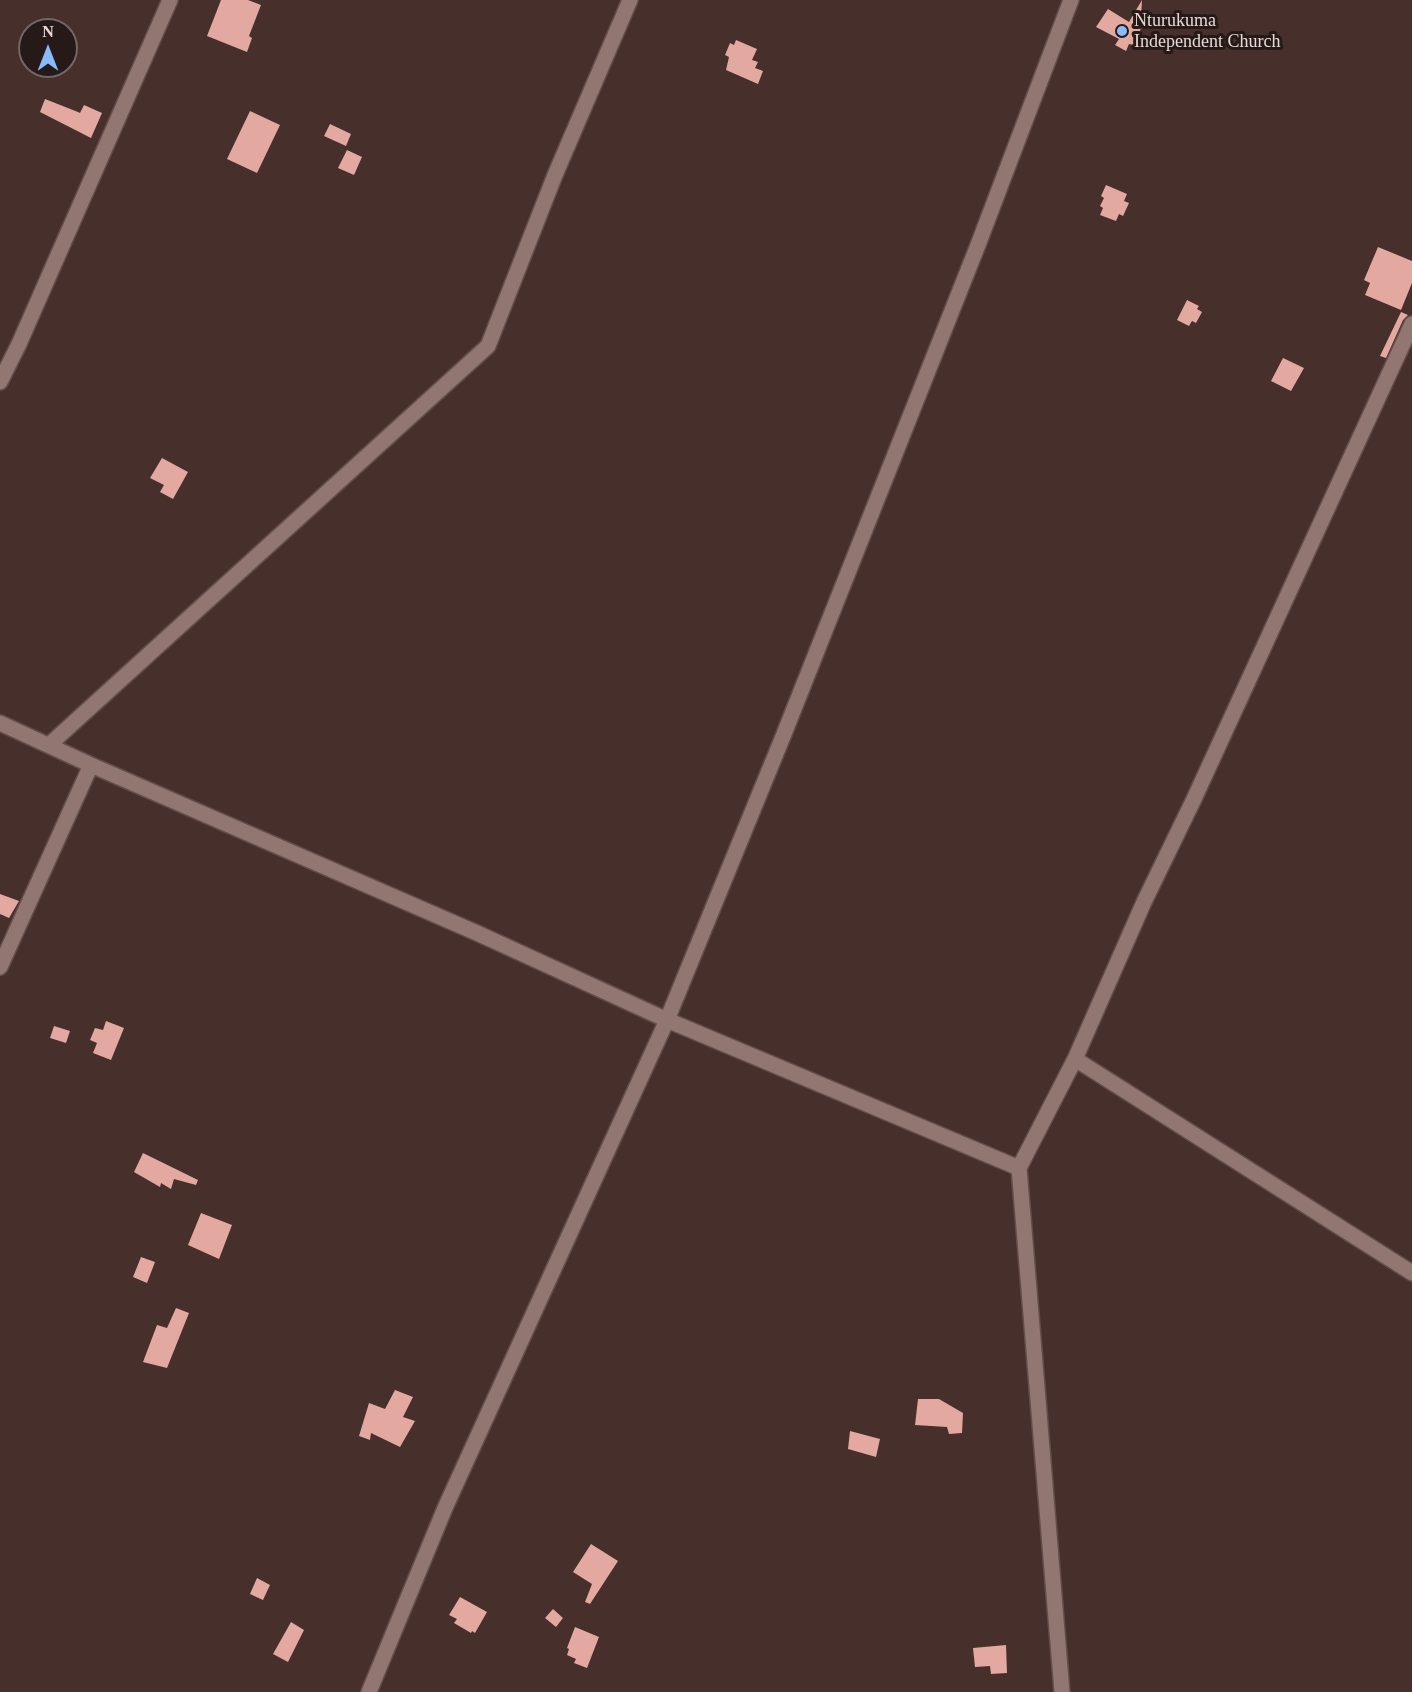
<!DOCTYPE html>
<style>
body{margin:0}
#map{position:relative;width:1412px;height:1692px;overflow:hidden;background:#472f2b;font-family:Georgia,serif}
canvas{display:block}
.north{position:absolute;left:18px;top:18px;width:60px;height:60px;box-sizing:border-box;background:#251a18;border:2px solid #736664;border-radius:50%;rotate:0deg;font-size:16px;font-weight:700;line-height:24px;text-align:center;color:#e9d9d6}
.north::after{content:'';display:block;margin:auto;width:21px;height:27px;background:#8bbafc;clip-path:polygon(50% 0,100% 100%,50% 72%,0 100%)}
</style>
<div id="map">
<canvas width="1412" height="1692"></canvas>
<div class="north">N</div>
</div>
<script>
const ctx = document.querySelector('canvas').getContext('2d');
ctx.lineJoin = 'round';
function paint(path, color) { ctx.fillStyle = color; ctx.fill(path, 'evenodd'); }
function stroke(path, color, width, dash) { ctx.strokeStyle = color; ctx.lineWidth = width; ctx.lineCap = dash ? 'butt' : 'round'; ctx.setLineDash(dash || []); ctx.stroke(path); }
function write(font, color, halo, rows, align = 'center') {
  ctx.font = font + ' Georgia,serif'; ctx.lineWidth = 6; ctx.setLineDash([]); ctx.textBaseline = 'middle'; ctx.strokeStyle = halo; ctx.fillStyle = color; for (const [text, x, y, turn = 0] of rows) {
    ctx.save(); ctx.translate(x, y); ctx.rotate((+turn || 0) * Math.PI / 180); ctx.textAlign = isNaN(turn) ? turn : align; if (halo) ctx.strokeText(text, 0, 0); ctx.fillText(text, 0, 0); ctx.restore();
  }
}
const building = new Path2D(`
 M221 0H248L261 5 249 36 252 38 247 52 207 36Z
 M1142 0 1140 35 1134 45 1129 44 1126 51 1115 45 1119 39 1096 27 1108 9 1129 22Z
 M736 40 757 49 752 60 758 62 755 68 763 71 758 84 726 70 729 57 725 55 730 43 734 45Z
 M45 99 78 112 80 113 84 105 102 113 91 138 40 112Z
 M250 111 280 125 257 173 227 159Z
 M330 124 351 134 346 146 324 136Z
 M347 150 362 157 354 175 338 168Z
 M1106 185 1127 194 1124 201 1129 203 1123 216 1119 214 1116 221 1100 215 1103 208 1100 206 1104 198 1101 196Z
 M1378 247 1412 261V283L1401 310 1365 295 1370 283 1364 280Z
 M1187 300 1199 306 1197 309 1202 312 1196 323 1192 321 1189 326 1177 320Z
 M1401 312 1408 315 1403 320 1386 358 1380 356Z
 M1283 358 1304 368 1291 391 1271 381Z
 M162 458 188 472 173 499 160 492 164 485 150 478Z
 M0 894 19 901 9 918 0 914Z
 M106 1021 124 1028 111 1060 93 1053 97 1043 90 1040 95 1028 103 1030Z
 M54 1026 70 1031 66 1043 50 1038Z
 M143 1153 198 1180 196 1185 174 1179 171 1189 161 1183 160 1187 134 1172Z
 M201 1213 232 1225 219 1259 188 1245Z
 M141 1257 155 1262 147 1283 133 1277Z
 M176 1308 189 1313 167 1368 143 1362 157 1325 167 1328Z
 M395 1390 413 1397 403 1417 415 1421 400 1447 371 1433 370 1440 359 1436 369 1403 385 1409Z
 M918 1399H939L963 1413 962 1433 949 1434 947 1427 915 1425Z
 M850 1431 880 1439 876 1457 848 1449Z
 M591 1544 618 1561 590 1604 585 1602 592 1584 573 1572Z
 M257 1578 270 1585 263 1600 250 1594Z
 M460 1597 487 1612 475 1633 472 1631 471 1633 454 1623 457 1619 449 1615Z
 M553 1609 563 1618 556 1627 545 1618Z
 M291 1622 304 1630 288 1662 273 1654Z
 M575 1627 599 1637 587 1668 574 1663 576 1659 567 1655 569 1649 567 1648Z
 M1006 1645 1007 1673 991 1674 990 1666 975 1667 973 1648Z`);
const minor = new Path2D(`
 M0 382 19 344 170 0
 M0 723 91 765 477 933 667 1020 1019 1168
 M49 745 488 346 555 175 630 0
 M0 967 91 765
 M1075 1059 1412 1273
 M369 1692 445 1508 667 1020 784 734 978 245 1071 0
 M1062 1692 1019 1168 1075 1059 1144 902 1194 799 1412 324`);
const markers = [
 [1122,31,6,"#8bbafc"]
];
const poiNames = [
 ["Nturukuma",1134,21],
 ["Independent Church",1134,42]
];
paint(building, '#e3a9a0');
stroke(minor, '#614d4a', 18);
stroke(minor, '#927671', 15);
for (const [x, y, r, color] of markers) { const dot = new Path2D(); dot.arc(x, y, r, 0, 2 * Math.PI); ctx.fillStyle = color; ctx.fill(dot); stroke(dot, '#251a18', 2); }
write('18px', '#e9d9d6', '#251a18', poiNames, 'left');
</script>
